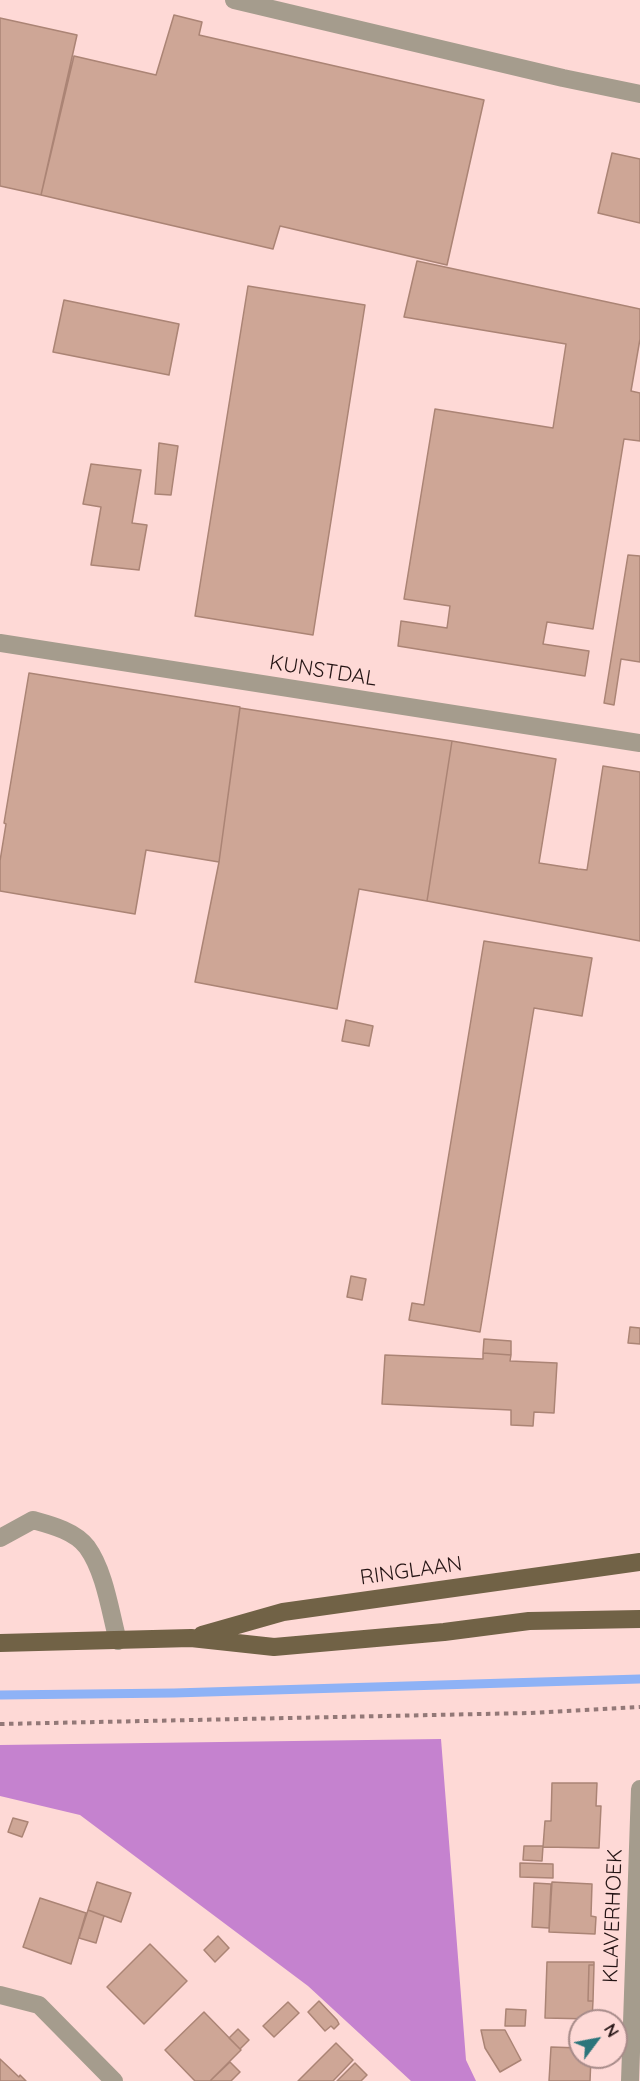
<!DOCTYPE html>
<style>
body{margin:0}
#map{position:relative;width:640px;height:2081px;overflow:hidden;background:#fed9d6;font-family:Quicksand,sans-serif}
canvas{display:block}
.north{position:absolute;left:568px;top:2009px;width:60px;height:60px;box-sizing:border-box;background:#fed9d6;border:2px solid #a78b89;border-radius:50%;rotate:58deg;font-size:16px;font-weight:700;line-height:24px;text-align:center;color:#251515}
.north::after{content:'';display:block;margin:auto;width:21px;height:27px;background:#2b757b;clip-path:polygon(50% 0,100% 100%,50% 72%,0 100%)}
</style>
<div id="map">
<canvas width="640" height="2081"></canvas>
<div class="north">N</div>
</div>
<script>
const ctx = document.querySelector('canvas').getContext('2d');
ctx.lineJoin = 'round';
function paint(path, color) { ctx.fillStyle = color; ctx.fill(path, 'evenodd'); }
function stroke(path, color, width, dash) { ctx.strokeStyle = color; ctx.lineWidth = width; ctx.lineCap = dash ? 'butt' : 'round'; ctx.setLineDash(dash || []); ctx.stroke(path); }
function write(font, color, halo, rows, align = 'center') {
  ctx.font = font + ' Quicksand,sans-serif'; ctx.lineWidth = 5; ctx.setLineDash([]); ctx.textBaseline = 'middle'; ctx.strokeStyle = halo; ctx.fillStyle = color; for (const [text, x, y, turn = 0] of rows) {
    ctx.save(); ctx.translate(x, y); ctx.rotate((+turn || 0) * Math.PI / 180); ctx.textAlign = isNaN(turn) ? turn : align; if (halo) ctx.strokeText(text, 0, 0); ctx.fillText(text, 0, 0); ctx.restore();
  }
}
const forest = new Path2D(`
 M441 1739 466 2060 476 2081H411L308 1986 80 1815 0 1796V1745Z`);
const stream = new Path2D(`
 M0 1695 174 1693 640 1679`);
const building = new Path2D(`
 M174 15 202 22 199 35 484 100 447 265 280 226 273 249 41 195 74 56 156 75Z
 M0 18 77 35 41 195 0 186Z
 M612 153 640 159V223L598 213Z
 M417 261 640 309V339L631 391 640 393V441L624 439 593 629 547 622 543 644 589 651 585 676 398 646 401 621 447 628 450 606 404 599 435 409 553 428 566 344 404 317Z
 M248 286 365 305 313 635 195 616Z
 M64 300 179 324 169 375 53 352Z
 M159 443 178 446 171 495 155 494Z
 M91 464 141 470 132 523 147 525 139 570 91 565 101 507 83 504Z
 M628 555 640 556V662L621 659 614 705 604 703Z
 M29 673 240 707 219 862 146 850 135 914 0 891V861L6 824 4 823Z
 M240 708 452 741 427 901 359 889 337 1009 195 982 219 862Z
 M452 741 556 759 539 863 578 869 587 870 603 766 640 772V941L427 901Z
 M484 941 592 958 582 1016 534 1008 480 1332 409 1320 412 1303 424 1305Z
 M346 1020 373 1026 369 1046 342 1041Z
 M351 1276 366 1279 362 1300 347 1297Z
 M630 1327 640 1328V1344L628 1343Z
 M484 1339 511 1341V1355L483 1353Z
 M483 1353 511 1355 510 1361 557 1363 554 1413 534 1412 533 1426 511 1425V1410L382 1404 385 1355 483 1359Z
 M552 1783H597L596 1806H601L599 1848 543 1847 545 1821H551Z
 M13 1818 28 1822 22 1837 8 1832Z
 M524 1846H543L542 1861 523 1860Z
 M520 1863 553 1864V1878L520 1877Z
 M97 1882 131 1893 121 1922 88 1910Z
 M552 1882 592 1884 591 1916 596 1917 595 1934 549 1932Z
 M534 1883 551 1884 549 1928 532 1927Z
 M40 1898 86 1913 71 1964 23 1947Z
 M88 1910 104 1916 96 1943 79 1938Z
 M218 1936 229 1948 215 1962 204 1950Z
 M150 1944 187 1981 144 2024 107 1987Z
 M547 1962H594V1965H589L588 2001H593L592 2019 545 2018Z
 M589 1965H594L593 2001H588Z
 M319 2001 337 2020 339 2024 334 2029 331 2026 325 2031 308 2012Z
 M288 2002 299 2013 274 2037 263 2026Z
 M506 2009 526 2010 525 2026H505Z
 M204 2012 241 2050 210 2081H195L165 2050Z
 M238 2029 249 2040 240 2049 229 2038Z
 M481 2030H505L521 2060 500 2072 485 2048Z
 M336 2043 353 2060 333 2081H298Z
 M551 2047 580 2048V2057H591L590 2081H549Z
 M0 2059 19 2077 20 2075 26 2081H0Z
 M230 2062 240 2072 231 2081H210Z
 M355 2063 367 2075 361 2081H337Z`);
const path = new Path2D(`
 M0 1724 529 1713 640 1707`);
const minor = new Path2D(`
 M234 0 563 78 640 94
 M0 643 640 743
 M0 1538 33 1520C51 1525 75 1531 87 1547 105 1572 110 1611 118 1641
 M0 1995 39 2005 114 2081
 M630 2081 640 1789`);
const major = new Path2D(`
 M202 1635 283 1612 640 1562
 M0 1643 191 1638 274 1647 444 1632 529 1621 640 1619`);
const streetNames = [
 ["KUNSTDAL",323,671,9],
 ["RINGLAAN",411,1571,-8],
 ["KLAVERHOEK",613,1916,-88]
];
paint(forest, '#c582cf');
stroke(stream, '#8eb2f6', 9);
paint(building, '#cea696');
stroke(building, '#ab8475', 1.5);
stroke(path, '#937877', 4, [4.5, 4.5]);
stroke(minor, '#a59c8d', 18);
stroke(major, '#716246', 18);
write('21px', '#251515', '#fed9d6', streetNames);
</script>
